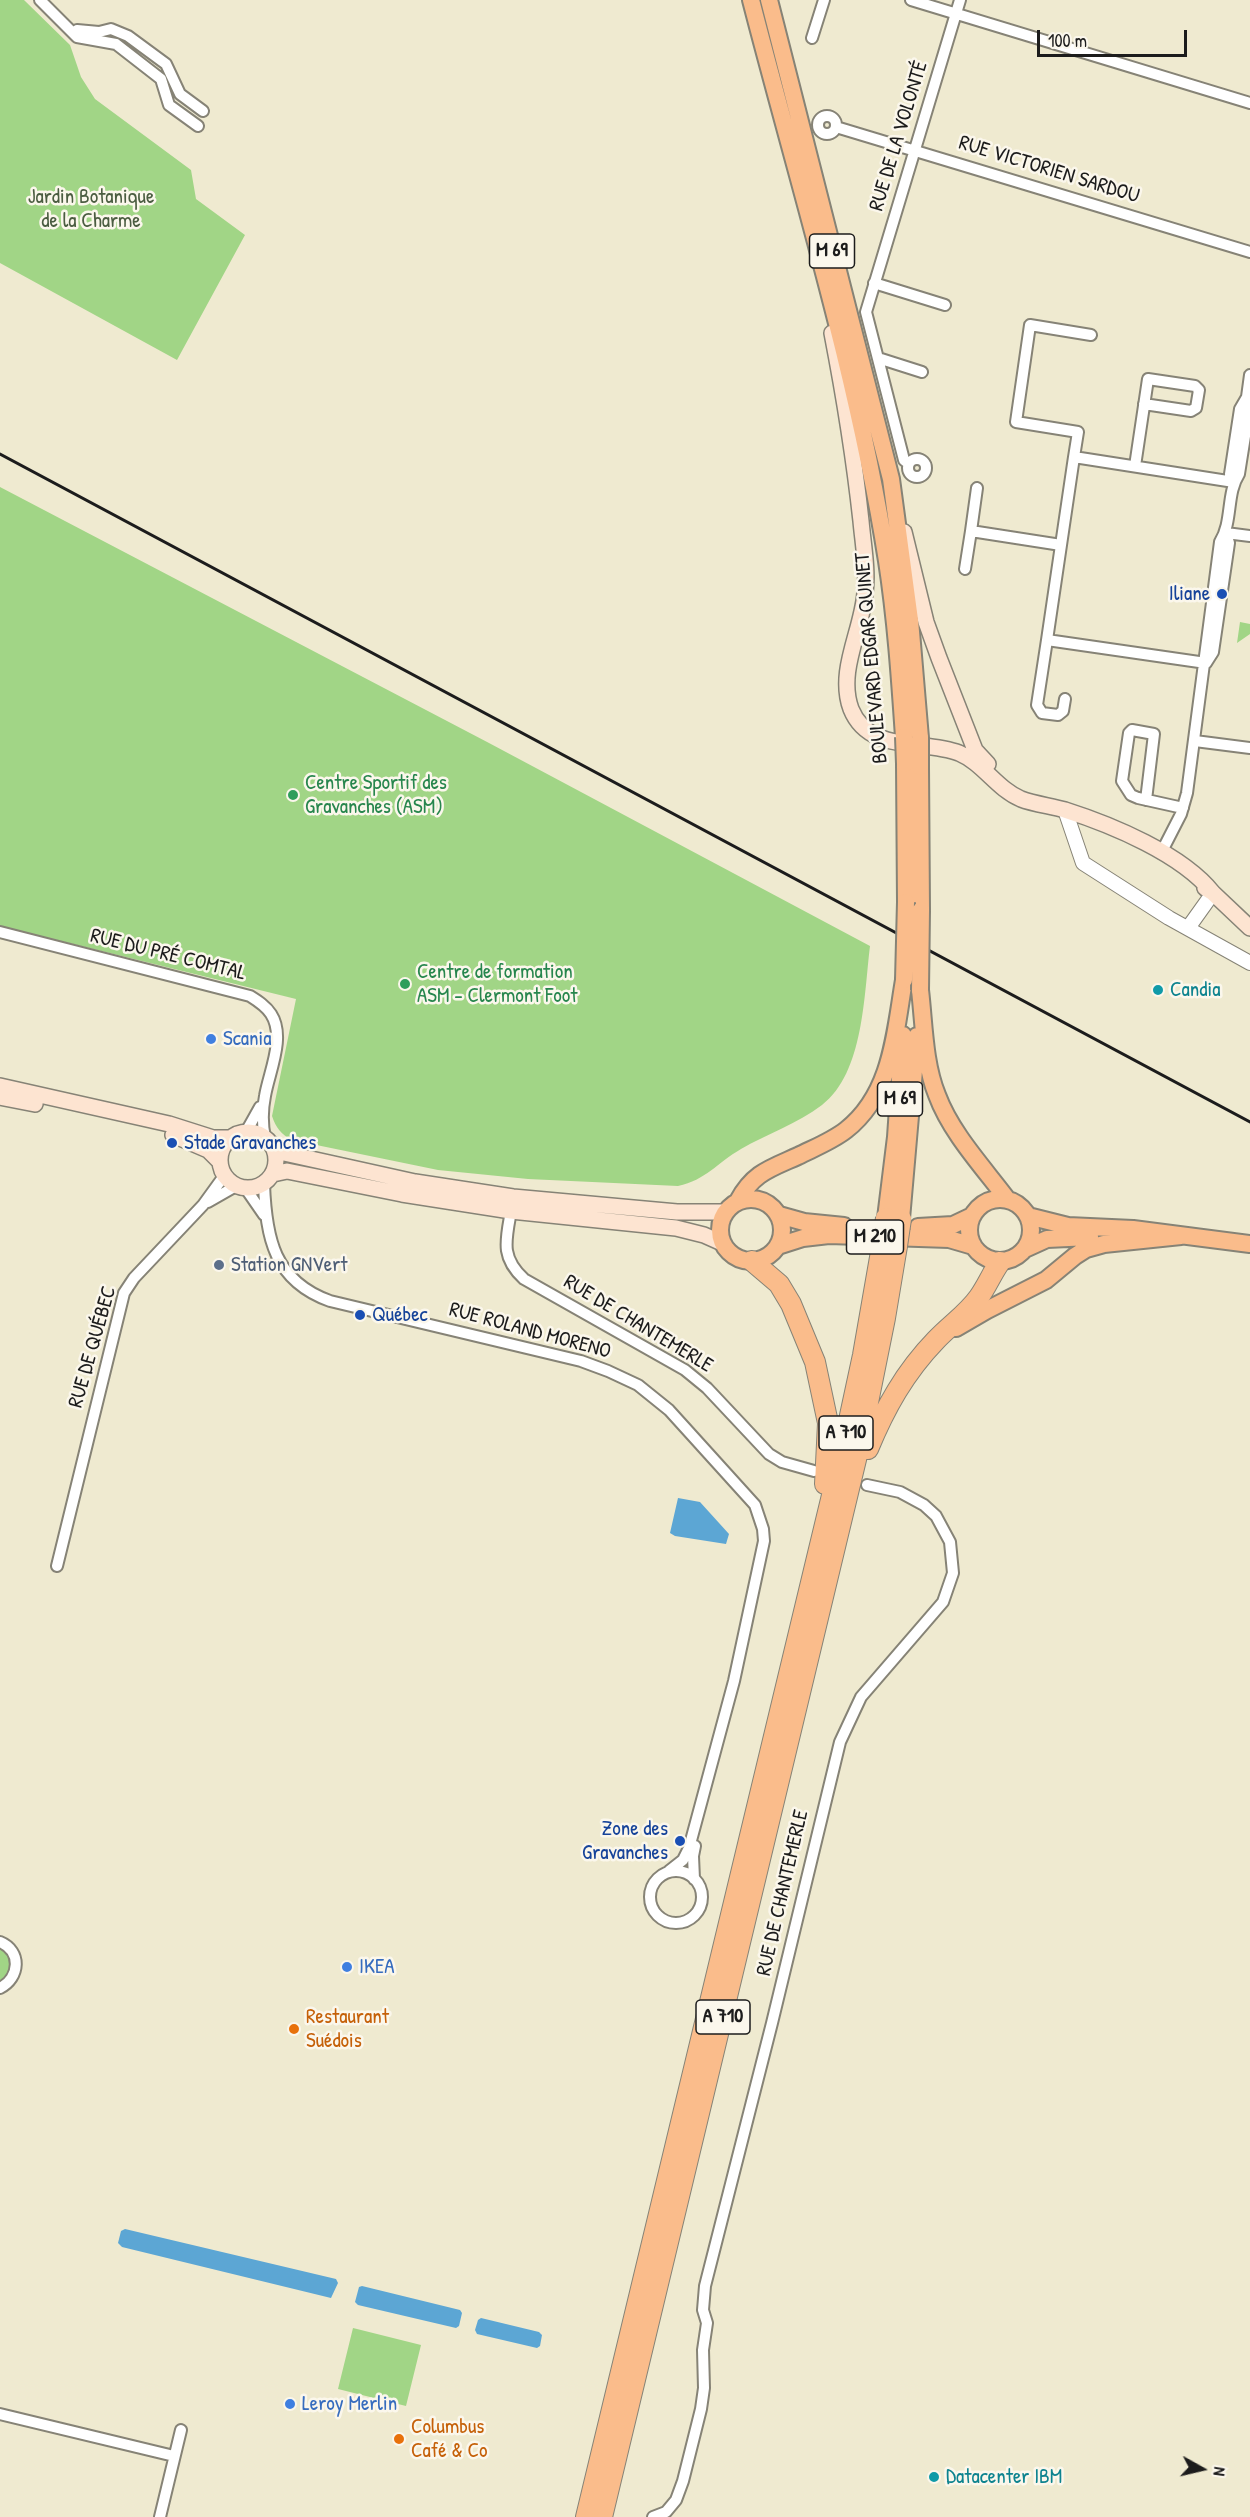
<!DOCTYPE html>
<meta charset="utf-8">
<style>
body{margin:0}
#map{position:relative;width:1250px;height:2517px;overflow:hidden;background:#efead0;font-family:"Patrick Hand",sans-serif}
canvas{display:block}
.north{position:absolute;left:1172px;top:2439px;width:60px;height:60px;-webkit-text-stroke:4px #fbf7ec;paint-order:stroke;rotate:98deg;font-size:16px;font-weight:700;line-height:24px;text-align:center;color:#1c1c1c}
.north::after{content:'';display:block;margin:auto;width:21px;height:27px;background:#1c1c1c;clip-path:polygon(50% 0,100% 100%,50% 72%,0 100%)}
.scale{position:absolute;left:1037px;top:30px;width:150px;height:27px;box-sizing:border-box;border:3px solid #1c1c1c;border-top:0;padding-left:8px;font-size:18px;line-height:21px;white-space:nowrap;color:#1c1c1c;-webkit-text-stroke:4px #fbf7ec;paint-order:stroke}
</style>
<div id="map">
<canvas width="1250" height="2517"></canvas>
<div class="north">N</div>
<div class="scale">100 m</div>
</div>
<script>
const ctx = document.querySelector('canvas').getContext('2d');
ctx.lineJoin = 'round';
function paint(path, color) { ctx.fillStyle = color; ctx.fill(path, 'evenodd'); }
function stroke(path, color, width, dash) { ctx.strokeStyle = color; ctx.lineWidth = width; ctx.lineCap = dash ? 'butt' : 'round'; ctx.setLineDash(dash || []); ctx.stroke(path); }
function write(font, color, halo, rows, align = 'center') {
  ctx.font = font + ' "Patrick Hand",sans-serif'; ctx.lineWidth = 5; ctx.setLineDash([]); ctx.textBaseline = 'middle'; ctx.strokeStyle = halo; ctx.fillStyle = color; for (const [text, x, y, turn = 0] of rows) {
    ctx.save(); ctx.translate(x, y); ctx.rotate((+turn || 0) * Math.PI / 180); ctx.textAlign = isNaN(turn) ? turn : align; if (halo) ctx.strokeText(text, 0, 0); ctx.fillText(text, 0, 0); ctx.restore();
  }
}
const green = new Path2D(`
 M0 0H24L70 45 81 77 95 99 191 170 196 199 245 235 177 360 0 263Z
 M0 487 489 743 870 946C864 994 864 1073 822 1105 797 1124 767 1134 741 1149 717 1163 706 1180 678 1186L528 1179 438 1170 292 1140C281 1134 276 1128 272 1116L296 999 0 926Z
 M1240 622 1250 624V634L1237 643Z
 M0 1946 9 1955 12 1969 0 1984Z
 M353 2328 421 2345 406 2406 338 2389Z`);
const water = new Path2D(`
 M678 1498 700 1502 729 1534 726 1544 675 1536 670 1533Z
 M125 2229 336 2279 338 2283 331 2298 122 2247 118 2243 121 2231Z
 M362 2286 460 2310 462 2313 459 2326 456 2328 358 2305 355 2302 359 2287Z
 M481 2318 539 2332 542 2335 540 2346 537 2348 477 2334 475 2330 478 2320Z`);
const minor = new Path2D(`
 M40 0 77 37 116 44 161 79 169 105 198 126
 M911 0 1250 103
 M77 30 99 32 111 29 128 36 166 64 180 94 203 111
 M812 38 824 0
 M818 125a9 9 0 1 1 18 0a9 9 0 1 1-18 0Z
 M836 127 1250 252
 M874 283 945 305
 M878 358 922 372
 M1074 457 1078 432 1016 422 1030 325 1091 335
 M908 468a9 9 0 1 1 18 0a9 9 0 1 1-18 0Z
 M909 464 904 460 866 312 960 0
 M1135 466 1148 379 1195 386 1199 390 1196 408 1191 411 1144 404
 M1234 482 1230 474 1240 409 1247 397
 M977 488 971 531 1061 545
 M1226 533 1250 536
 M965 569 971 531
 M1047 640 1037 705 1042 713 1058 715 1063 711 1065 699
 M1206 663 1047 640 1074 457 1234 482
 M1206 663 1213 652 1229 543 1226 533
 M1195 741 1250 748
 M1146 800 1154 734 1132 730 1129 733 1122 781 1131 795 1138 798 1183 808
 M1161 853 1181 814 1187 793 1220 542C1233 521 1226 494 1239 474L1249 411 1247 397 1250 375
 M0 932 250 996C258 1001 266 1006 271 1014 286 1037 269 1072 265 1096 262 1111 262 1124 265 1138
 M246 1132 260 1107
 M264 1184C266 1238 274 1281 330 1301L581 1361 608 1371 638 1385 669 1410 755 1505 763 1529 764 1541 734 1681 689 1848 683 1860 669 1871
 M246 1189 264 1215
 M208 1202 236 1186
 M511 1211C506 1240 500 1257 524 1279L685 1370 707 1388 769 1454 782 1462 814 1471
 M57 1566 124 1293 134 1278 203 1205 224 1176
 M650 1897a26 26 0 1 1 52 0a26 26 0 1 1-52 0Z
 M694 1879 693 1856 695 1846
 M0 1942C22 1951 20 1978 0 1988
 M0 2414 174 2456
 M160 2517 181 2430
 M653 2517 666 2512 676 2500 683 2481 701 2409 704 2388 703 2350 707 2323 703 2310 705 2286 772 2023 840 1742 861 1697 943 1602 953 1573 950 1542 936 1516 924 1505 900 1492 867 1485`);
const tertiary = new Path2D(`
 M1065 810 1083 863 1169 918 1250 963
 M1188 928 1213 893`);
const secondary = new Path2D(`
 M832 333C844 395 854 457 861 521 863 544 868 570 865 593 862 631 837 671 851 709 869 754 923 739 959 753 983 763 997 789 1021 799 1034 804 1051 806 1065 810 1112 825 1182 854 1213 893
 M904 532 926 622 939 658 975 750 988 764
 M1205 888 1213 893 1250 928
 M0 1086 169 1124 213 1138H230
 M0 1097 35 1104
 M220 1160a28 28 0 1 1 56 0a28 28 0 1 1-56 0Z
 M173 1135 208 1150 219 1161
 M275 1151 415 1182 513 1197 677 1212H725
 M273 1174 287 1171 402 1194 511 1211 676 1228 704 1235 722 1243`);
const primary = new Path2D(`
 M751 0C799 186 857 371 887 561 896 619 900 678 904 737
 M769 0 891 479 910 620 920 738
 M905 764 906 902
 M920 767 921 910
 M920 990C924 1024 924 1063 937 1095 951 1133 983 1167 1007 1199
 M969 1230a31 31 0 1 1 62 0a31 31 0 1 1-62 0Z
 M720 1230a31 31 0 1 1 62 0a31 31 0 1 1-62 0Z
 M738 1201C753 1173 769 1169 798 1156 814 1148 832 1141 846 1130 892 1094 895 1033 904 980
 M779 1215 804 1222 844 1226
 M1028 1216 1068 1226 1133 1229 1250 1244
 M886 1218 896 1137 903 1035
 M901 1219 917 1036
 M918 1227 953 1225 972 1216
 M778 1246 803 1238 829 1235 949 1239 973 1246
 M1025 1249 1047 1239 1090 1237
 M956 1328 987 1310 1046 1280 1075 1256 1086 1249 1104 1244 1181 1236`);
const motorway = new Path2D(`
 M752 1261 779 1284 791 1304 815 1362 828 1423 825 1484
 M868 1449C885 1408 905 1372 936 1340 950 1325 967 1314 979 1297 987 1286 992 1273 1000 1262
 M586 2517 840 1462 863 1355 882 1246
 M602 2517 859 1447 885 1318 897 1246`);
const rail = new Path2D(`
 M0 454 1250 1122`);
const primaryBridge = new Path2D(`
 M904 737 905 764
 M920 738V767
 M904 980 906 902
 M920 990 921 910`);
const motorwayBridge = new Path2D(`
 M882 1246 886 1218
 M897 1246 901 1219`);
const markers = [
 [1222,594,6,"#1a4fb4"],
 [293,795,6,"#2e9e5b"],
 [405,984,6,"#2e9e5b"],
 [1158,990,6,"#0f9aa8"],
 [211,1039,6,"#3f7fe0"],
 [172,1143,6,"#1a4fb4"],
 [219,1265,6,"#5c6f8a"],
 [360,1315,6,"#1a4fb4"],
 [680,1841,6,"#1a4fb4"],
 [347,1967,6,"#3f7fe0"],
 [294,2029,6,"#e8710a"],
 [290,2404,6,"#3f7fe0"],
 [399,2439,6,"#e8710a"],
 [934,2477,6,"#0f9aa8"]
];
const shields = [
 [832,251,45],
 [900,1099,45],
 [875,1237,57],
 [846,1433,54],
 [723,2017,54]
];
const shieldNames = [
 ["M 69",832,251],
 ["M 69",900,1099],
 ["M 210",875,1237],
 ["A 710",846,1433],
 ["A 710",723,2017]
];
const streetNames = [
 ["RUE DE LA VOLONTÉ",899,136,-73],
 ["RUE VICTORIEN SARDOU",1049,170,17],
 ["BOULEVARD EDGAR QUINET",872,658,-95],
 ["RUE DU PRÉ COMTAL",168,955,14],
 ["RUE DE CHANTEMERLE",638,1324,31],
 ["RUE ROLAND MORENO",530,1331,15],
 ["RUE DE QUÉBEC",93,1347,-74],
 ["RUE DE CHANTEMERLE",783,1893,-77]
];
const parkNames = [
 ["Jardin Botanique",91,197],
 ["de la Charme",91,221]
];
const transitNames = [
 ["Iliane",1210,594],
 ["Stade Gravanches",184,1143,"left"],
 ["Québec",372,1315,"left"],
 ["Zone des",668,1829],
 ["Gravanches",668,1853]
];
const leisureNames = [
 ["Centre Sportif des",305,783],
 ["Gravanches (ASM)",305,807],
 ["Centre de formation",417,972],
 ["ASM - Clermont Foot",417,996]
];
const cultureNames = [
 ["Candia",1170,990],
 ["Datacenter IBM",946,2477]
];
const shopNames = [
 ["Scania",223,1039],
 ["IKEA",359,1967],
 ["Leroy Merlin",302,2404]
];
const serviceNames = [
 ["Station GNVert",231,1265]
];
const foodNames = [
 ["Restaurant",306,2017],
 ["Suédois",306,2041],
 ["Columbus",411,2427],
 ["Café & Co",411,2451]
];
paint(green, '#a1d586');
paint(water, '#5ca6d4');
stroke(minor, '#868376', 14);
stroke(tertiary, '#868376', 16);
stroke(secondary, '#868376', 18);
stroke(primary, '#868376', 20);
stroke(motorway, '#868376', 22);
stroke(minor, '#fff', 10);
stroke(tertiary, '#fff', 14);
stroke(secondary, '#fde4d1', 15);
stroke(primary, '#fabc8b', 16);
stroke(motorway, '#fabc8b', 20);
stroke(rail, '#1c1c1c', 3);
stroke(primaryBridge, '#868376', 20, []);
stroke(motorwayBridge, '#868376', 22, []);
stroke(primaryBridge, '#fabc8b', 16);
stroke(motorwayBridge, '#fabc8b', 20);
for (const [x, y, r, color] of markers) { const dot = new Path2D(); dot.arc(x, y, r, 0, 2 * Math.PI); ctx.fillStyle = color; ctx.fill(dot); stroke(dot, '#fbf7ec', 2); }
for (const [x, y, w] of shields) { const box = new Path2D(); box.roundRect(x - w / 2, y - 17, w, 34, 4.5); ctx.fillStyle = '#fbf7ec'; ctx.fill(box); stroke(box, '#1c1c1c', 1.5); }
write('bold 20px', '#1c1c1c', null, shieldNames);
write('21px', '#1c1c1c', '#fbf7ec', streetNames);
write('21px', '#4b5d41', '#fbf7ec', parkNames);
write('21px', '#164399', '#fbf7ec', transitNames, 'right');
write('21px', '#27864d', '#fbf7ec', leisureNames, 'left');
write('21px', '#0d838f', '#fbf7ec', cultureNames, 'left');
write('21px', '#366cbe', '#fbf7ec', shopNames, 'left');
write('21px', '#4e5e75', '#fbf7ec', serviceNames, 'left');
write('21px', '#c56008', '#fbf7ec', foodNames, 'left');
</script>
